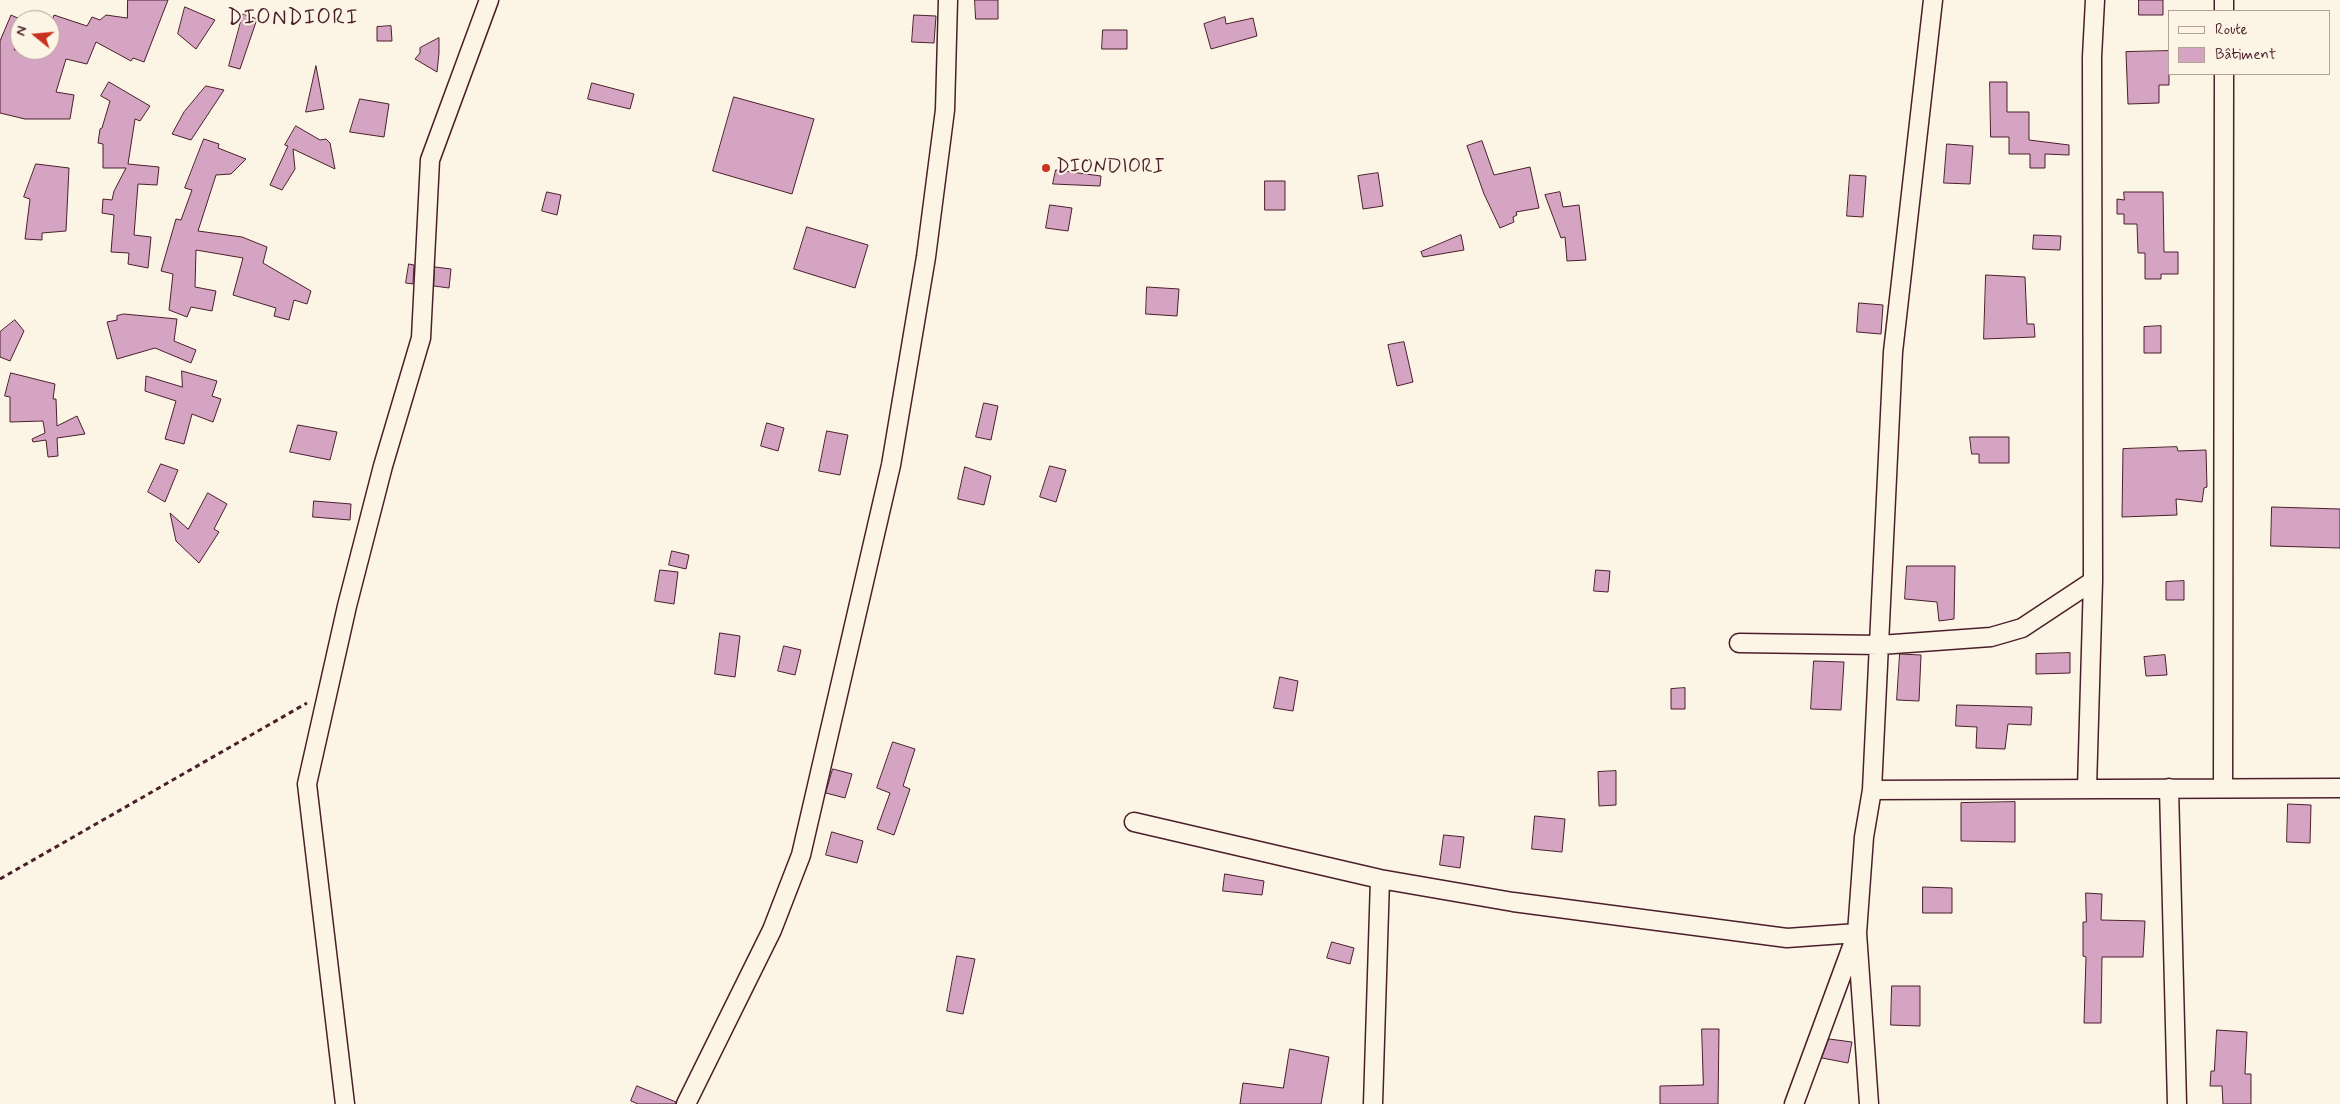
<!DOCTYPE html>
<meta charset="utf-8">
<style>
body{margin:0}
#map{position:relative;width:2340px;height:1104px;overflow:hidden;background:#fcf5e5;font-family:Mynerve,sans-serif}
canvas{display:block}
.legend{position:absolute;left:2168px;top:10px;width:162px;height:65px;box-sizing:border-box;background:#fcf5e5;border:1px solid #b59f9b;margin:0;padding:6px 9px;list-style:none;font-size:15px;color:#4a1f2b}
.legend li{display:flex;align-items:center;gap:10px;height:25px}
.legend b{width:25px;border:1px solid #b59f9b}
.north{position:absolute;left:10px;top:10px;width:50px;height:50px;box-sizing:border-box;background:#fcf5e5;border:1px solid #b59f9b;border-radius:50%;rotate:287deg;font-size:14px;font-weight:700;line-height:20px;text-align:center;color:#4a1f2b}
.north::after{content:'';display:block;margin:auto;width:18px;height:22px;background:#c8321e;clip-path:polygon(50% 0,100% 100%,50% 72%,0 100%)}
</style>
<div id="map">
<canvas width="2340" height="1104"></canvas>
<ul class="legend">
<li><b style="height:6px;background:#fcf5e5"></b>Route</li>
<li><b style="height:14px;background:#d5a4c2"></b>Bâtiment</li>
</ul>
<div class="north">N</div>
</div>
<script>
const ctx = document.querySelector('canvas').getContext('2d');
ctx.lineJoin = 'round';
function paint(path, color) { ctx.fillStyle = color; ctx.fill(path, 'evenodd'); }
function stroke(path, color, width, dash) { ctx.strokeStyle = color; ctx.lineWidth = width; ctx.lineCap = dash ? 'butt' : 'round'; ctx.setLineDash(dash || []); ctx.stroke(path); }
function write(font, color, halo, rows, align = 'center') {
  ctx.font = font + ' Mynerve,sans-serif'; ctx.lineWidth = 4; ctx.setLineDash([]); ctx.textBaseline = 'middle'; ctx.strokeStyle = halo; ctx.fillStyle = color; for (const [text, x, y, turn = 0] of rows) {
    ctx.save(); ctx.translate(x, y); ctx.rotate((+turn || 0) * Math.PI / 180); ctx.textAlign = isNaN(turn) ? turn : align; if (halo) ctx.strokeText(text, 0, 0); ctx.fillText(text, 0, 0); ctx.restore();
  }
}
const building = new Path2D(`
 M128 0H168L144 62 133 58 131 61 96 42 87 64 66 59 56 92 74 95 70 119H25L0 113V41L11 15 22 20H20V35L14 50H50V27L54 15 87 26 92 17 100 20 106 15 127 18Z
 M975 0H998V19H976Z
 M2139 0H2163V15H2139Z
 M185 7 215 20 196 49 178 34Z
 M243 14 257 19 240 69 229 66Z
 M914 15 936 16 934 43 912 42Z
 M1225 17 1226 24 1253 18 1257 36 1211 49 1204 24Z
 M391 26 392 41H377V27Z
 M1103 30H1127V49H1102Z
 M439 38V53L437 72 415 59 420 53V48Z
 M2169 51V85H2159V103L2128 104 2126 52Z
 M316 66 324 109 306 112Z
 M109 82 150 106 140 121 135 119 128 164 159 167 157 185 138 184 134 235 151 237 148 268 128 264 129 253 111 252 114 215 102 213 103 199 112 200 114 191 126 168H103V144L98 143 100 129 102 128 110 101 101 96Z
 M1990 82H2007V112H2029V140L2069 145V155L2045 154V168H2030V154H2009V137H1991Z
 M592 83 634 94 630 109 588 99Z
 M206 86 224 90 191 140 172 134 184 112Z
 M734 97 814 119 792 194 713 171Z
 M360 99 389 104 384 137 350 132Z
 M296 126 320 140 326 139 330 143 335 169 293 149 295 169 282 190 270 185 288 146 285 145Z
 M204 139 219 144 218 148 246 159 231 174 216 175 198 231 242 237 267 247 263 263 311 291 307 304 294 300 289 320 274 316 276 308 233 295 243 258 196 250 195 287 216 291 212 311 191 307 187 317 169 310 173 274 161 271 176 219 181 220 192 190 185 188Z
 M1482 141 1494 175 1530 167 1539 208 1516 212 1517 215 1513 217 1514 222 1500 228 1484 194 1467 146Z
 M1947 144 1973 146 1970 184 1944 183Z
 M36 164 69 168 66 231 42 233V240L25 239 30 199 24 197Z
 M1056 170 1101 176 1100 186 1053 184Z
 M1378 173 1383 206 1363 209 1358 176Z
 M1850 175 1866 176 1863 217 1847 216Z
 M1265 181H1285V210H1265Z
 M547 192 561 195 557 215 542 211Z
 M1560 192 1563 207 1579 205 1586 260 1567 261 1565 237 1561 238 1545 195Z
 M2124 192H2163L2164 252H2178V274H2161V279H2145V253H2138L2137 224H2124V214H2117V199L2124 200Z
 M1050 205 1072 208 1068 231 1046 228Z
 M807 227 868 245 855 288 794 269Z
 M1461 235 1464 250 1423 257 1421 252Z
 M2034 235 2061 236 2060 250 2033 249Z
 M409 264 414 265 413 284 406 283Z
 M435 267 451 269 449 288 434 286Z
 M1986 275 2025 277 2027 324H2034L2035 337 1984 339Z
 M1147 287 1179 289 1177 316 1146 314Z
 M1859 303 1883 305 1881 334 1857 332Z
 M124 314 177 319 174 341 196 350 191 363 155 348 117 359 107 322 117 320V316Z
 M15 320 24 331 10 361 0 357V332Z
 M2161 326V353H2144V327Z
 M1404 342 1413 382 1397 386 1388 345Z
 M182 371 217 381 212 396 221 399 213 422 192 414 184 444 165 439 176 401 145 391 146 376 182 387Z
 M11 373 55 384 53 399H56L57 426 77 416 85 434 57 438 58 456 48 457 46 440 33 442 32 439 45 433 43 421 10 422V397L5 396Z
 M984 403 998 406 991 440 976 437Z
 M767 423 784 428 778 451 761 446Z
 M298 425 337 432 330 460 290 452Z
 M827 431 848 435 840 475 819 471Z
 M1970 437H2009V463H1979V454H1972Z
 M2177 447 2178 451 2206 450 2207 487 2204 488 2202 502 2176 499 2177 515 2122 517 2123 449Z
 M161 464 178 470 165 502 148 492Z
 M1050 466 1066 470 1056 502 1040 497Z
 M965 467 991 476 984 505 958 499Z
 M208 493 227 504 214 529 219 532 199 563 176 541 170 513 188 529Z
 M314 501 351 504 350 520 313 517Z
 M2272 507 2340 509V548L2271 546Z
 M672 551 689 555 686 569 669 565Z
 M1907 566H1955L1954 619 1939 621 1937 602 1905 599Z
 M660 570 678 572 674 604 655 601Z
 M1596 570 1610 571 1608 592 1594 591Z
 M2184 581V600H2166V582Z
 M720 633 740 636 735 677 715 674Z
 M784 646 801 650 795 675 778 671Z
 M2070 653V673L2036 674V654Z
 M1900 654 1921 655 1919 701 1897 700Z
 M2165 655 2167 675 2146 676 2144 657Z
 M1814 661 1844 662 1841 710 1811 709Z
 M1280 677 1298 681 1293 711 1274 708Z
 M1685 688V709H1671V689Z
 M1957 705 2032 707 2031 725 2008 724 2005 749 1976 748 1977 727 1956 726Z
 M893 742 915 749 903 786 910 789 894 835 877 829 890 793 877 788Z
 M833 769 852 774 845 798 826 793Z
 M1616 771V805L1599 806 1598 772Z
 M2015 802V842L1961 841V803Z
 M2288 804 2311 805 2310 843 2287 842Z
 M1535 816 1565 819 1562 852 1532 849Z
 M832 832 863 841 857 863 826 855Z
 M1444 835 1464 837 1460 868 1440 865Z
 M1225 874 1264 881 1262 895 1223 891Z
 M1923 887 1952 888V913H1923Z
 M2086 893 2102 894 2101 920 2145 921 2143 957H2102L2101 1023H2084L2086 957 2083 956V922H2086Z
 M1332 942 1354 948 1350 964 1327 958Z
 M957 956 975 959 963 1014 947 1011Z
 M1892 986H1920V1026L1891 1025Z
 M1702 1029H1719L1718 1104H1660V1086L1703 1085Z
 M2217 1030 2247 1032 2245 1074H2251V1104H2223L2222 1086H2210L2211 1071H2214Z
 M1829 1039 1852 1042 1848 1063 1822 1058Z
 M1290 1049 1329 1057 1321 1104H1240L1243 1083 1283 1088Z
 M637 1086 676 1102 675 1104H638L631 1101Z`);
const path = new Path2D(`
 M0 879 307 703`);
const street = new Path2D(`
 M2224 11V0
 M1739 643 1880 645 1991 637 2022 628 2093 581
 M2223 787 2224 74
 M2087 788 2093 581 2092 57 2095 0
 M2169 788 2177 1104
 M1872 790 2340 788
 M1134 822 1380 879 1513 902 1787 938 1857 933 1869 1104
 M345 1104 307 784 347 606 383 466 421 338 430 160 489 0
 M686 1104 772 930 801 855 891 465 926 257 945 110 948 0
 M1373 1104 1380 879
 M1794 1104 1857 933 1864 837 1872 790 1893 352 1933 0`);
const markers = [
 [1046,168,5,"#c8321e"]
];
const poiNames = [
 ["DIONDIORI",1056,168]
];
const quarterNames = [
 ["DIONDIORI",293,19]
];
paint(building, '#d5a4c2');
stroke(building, '#4a1f2b', 1);
stroke(street, '#4a1f2b', 21);
stroke(path, '#4a1f2b', 3, [5, 4]);
stroke(street, '#fcf5e5', 18);
for (const [x, y, r, color] of markers) { const dot = new Path2D(); dot.arc(x, y, r, 0, 2 * Math.PI); ctx.fillStyle = color; ctx.fill(dot); stroke(dot, '#fcf5e5', 2); }
write('20px', '#4a1f2b', '#fcf5e5', poiNames, 'left');
ctx.letterSpacing = '1px';
write('22px', '#4a1f2b', '#fcf5e5', quarterNames);
ctx.letterSpacing = '0px';
</script>
